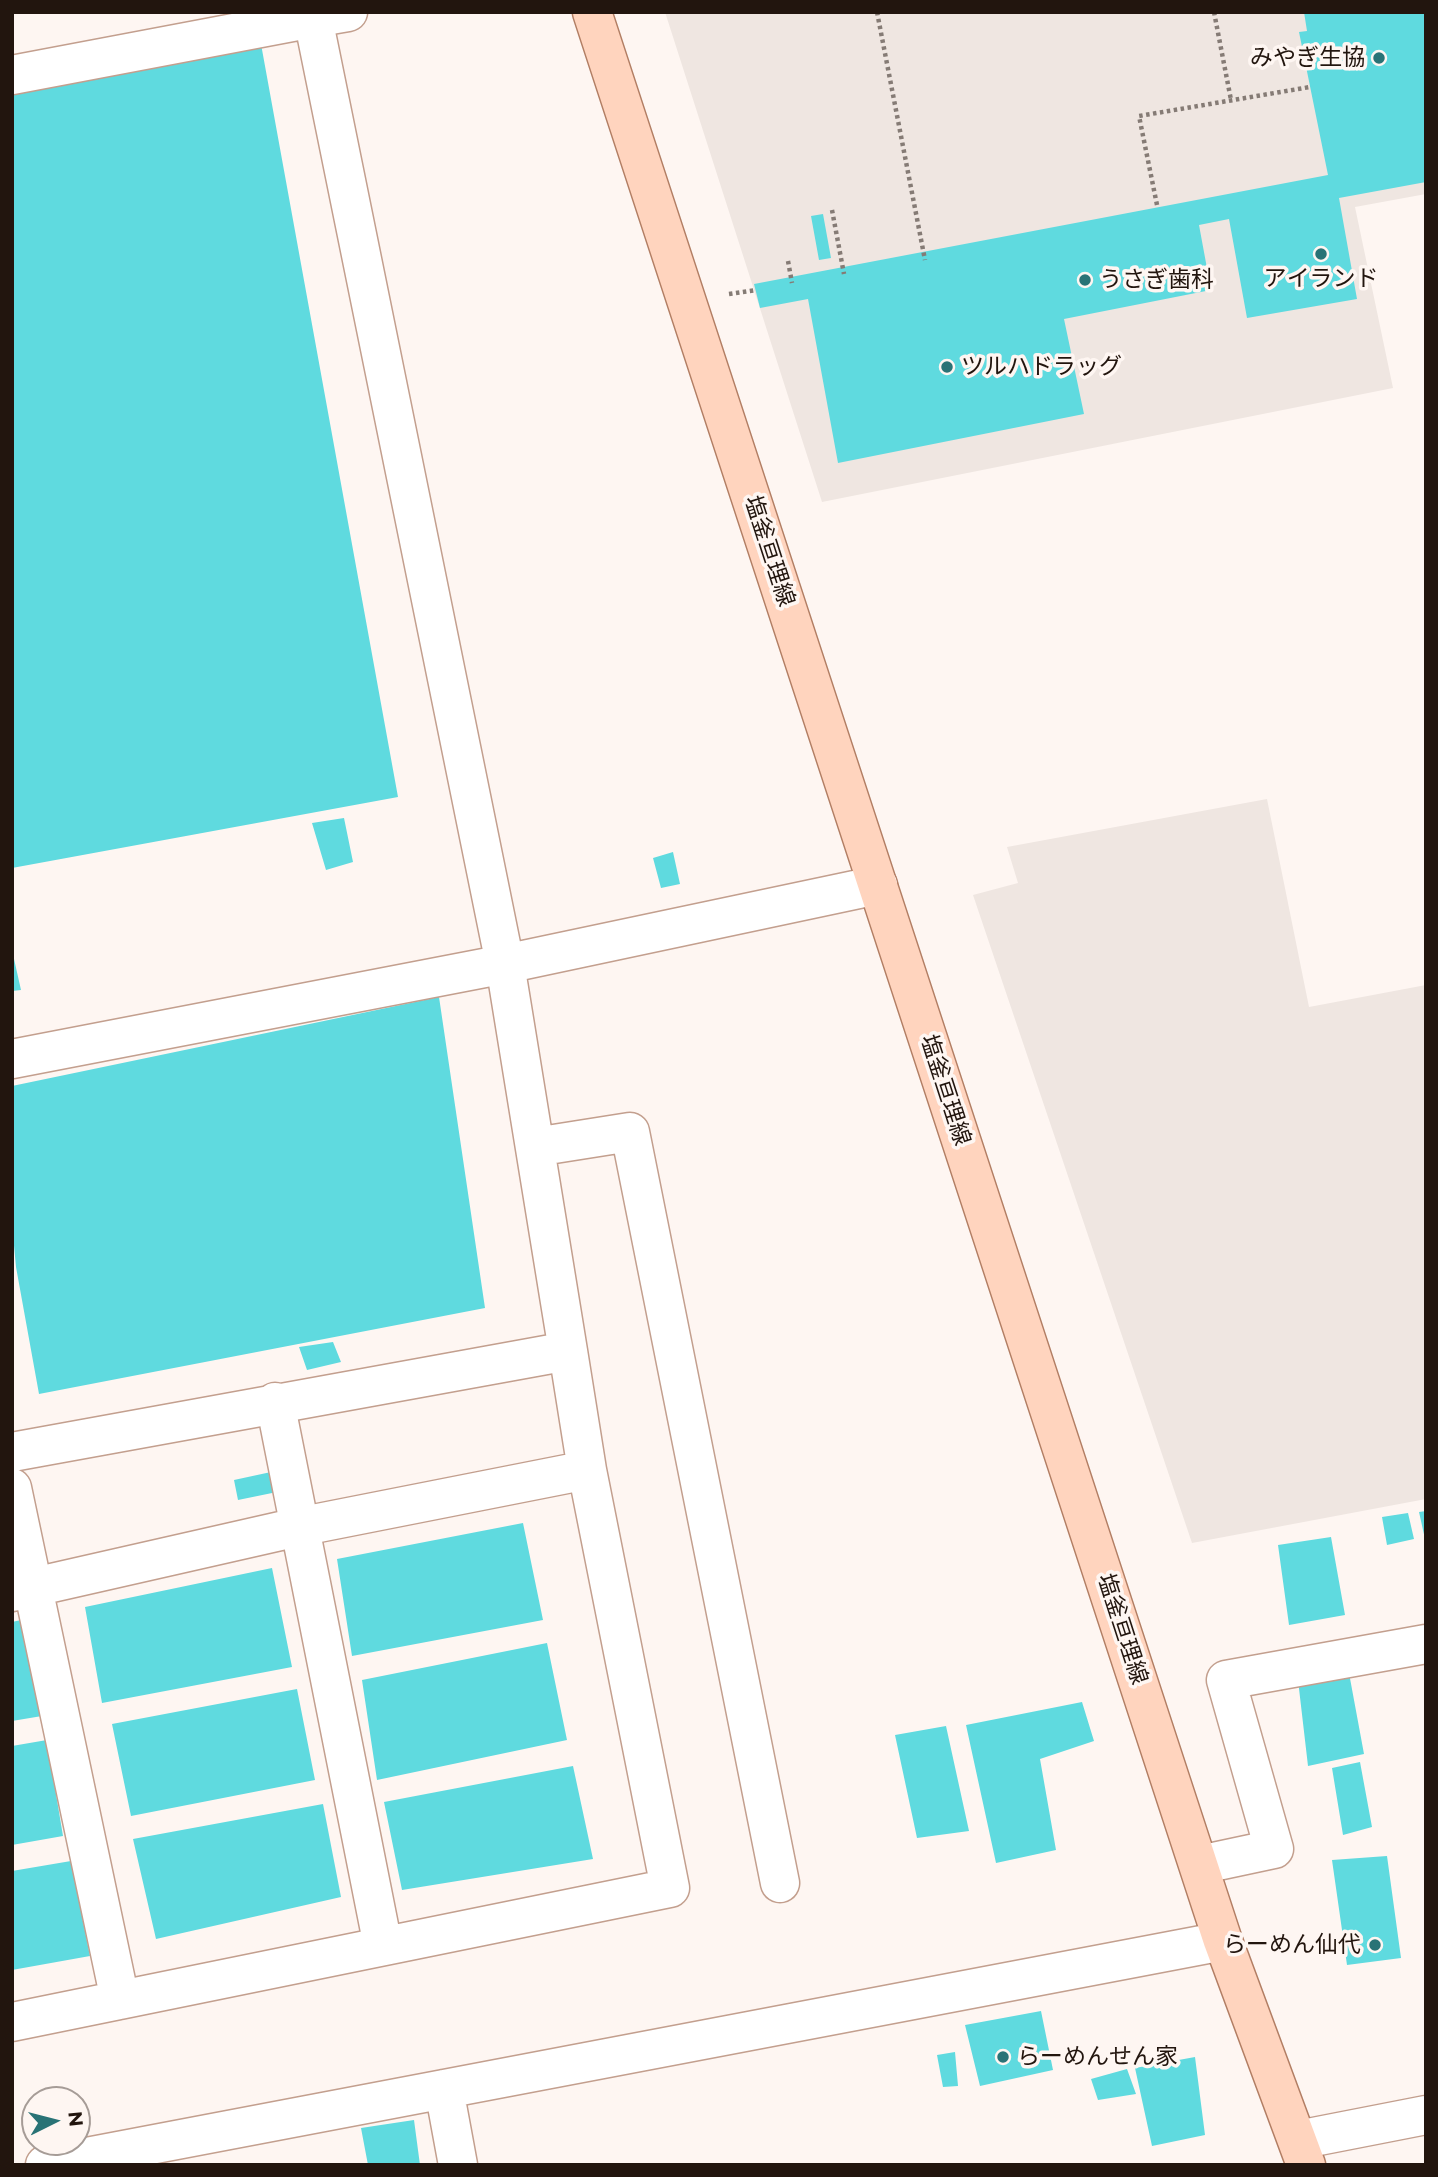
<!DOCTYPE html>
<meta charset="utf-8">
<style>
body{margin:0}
#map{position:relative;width:1438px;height:2177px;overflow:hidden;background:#fef6f2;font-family:Montserrat,sans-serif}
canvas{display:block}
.frame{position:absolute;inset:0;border:14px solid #22150e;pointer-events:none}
.north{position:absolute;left:21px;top:2086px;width:70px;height:70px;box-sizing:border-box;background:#fef6f2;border:2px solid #a69c97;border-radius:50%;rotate:84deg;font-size:19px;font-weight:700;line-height:28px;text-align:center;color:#22150e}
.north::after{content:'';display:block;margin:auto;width:24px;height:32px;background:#297376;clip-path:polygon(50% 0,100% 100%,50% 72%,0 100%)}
</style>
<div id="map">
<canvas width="1438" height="2177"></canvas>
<div class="frame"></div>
<div class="north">N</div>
</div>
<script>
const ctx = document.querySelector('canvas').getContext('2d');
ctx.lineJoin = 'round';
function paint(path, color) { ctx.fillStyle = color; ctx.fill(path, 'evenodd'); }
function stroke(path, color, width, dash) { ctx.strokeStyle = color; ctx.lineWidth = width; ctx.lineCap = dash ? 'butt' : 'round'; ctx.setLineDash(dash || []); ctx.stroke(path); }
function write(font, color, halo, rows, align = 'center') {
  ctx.font = font + ' Montserrat,"Noto Sans JP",sans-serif'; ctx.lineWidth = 7; ctx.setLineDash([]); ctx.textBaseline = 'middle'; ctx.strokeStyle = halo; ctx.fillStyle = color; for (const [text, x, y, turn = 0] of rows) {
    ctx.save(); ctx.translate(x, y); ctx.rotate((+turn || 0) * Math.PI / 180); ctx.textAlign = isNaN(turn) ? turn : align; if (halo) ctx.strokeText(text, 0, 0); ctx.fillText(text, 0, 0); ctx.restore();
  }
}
const built = new Path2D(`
 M665 12H1426V194L1355 207 1393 388 822 502Z
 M1267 799 1309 1007 1426 985V1499L1192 1543 973 895 1018 883 1007 847Z`);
const building = new Path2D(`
 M1304 12H1426V182L1339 198 1357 299 1247 318 1229 219 1199 225 1211 290 1064 319 1084 414 838 463 808 299 760 308 754 284 1328 175 1299 32 1307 31Z
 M261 44 398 797 12 868V90Z
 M823 214 831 258 819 260 811 216Z
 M344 818 353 862 326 870 312 823Z
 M673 852 680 884 661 888 653 858Z
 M12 950 21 990 12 991Z
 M439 997 485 1308 39 1394 16 1267 12 1224V1086Z
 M333 1342 341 1362 307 1370 299 1347Z
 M271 1472 277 1492 238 1500 234 1480Z
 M1426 1511V1538L1425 1539 1419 1512Z
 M1408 1513 1414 1539 1387 1545 1382 1517Z
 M523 1523 543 1620 352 1656 337 1559Z
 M1331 1537 1345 1615 1289 1625 1278 1545Z
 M272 1568 292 1667 102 1703 85 1607Z
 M21 1620 42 1716 12 1721V1622Z
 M547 1643 567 1740 377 1780 362 1680Z
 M1349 1673 1364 1754 1308 1766 1298 1680Z
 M297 1689 315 1780 131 1816 112 1724Z
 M1082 1702 1094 1741 1040 1759 1056 1850 996 1863 966 1725Z
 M946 1726 969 1831 917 1838 895 1735Z
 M47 1740 63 1836 12 1845V1746Z
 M1360 1762 1372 1827 1343 1835 1332 1768Z
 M573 1766 593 1859 402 1890 384 1802Z
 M323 1804 341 1897 156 1939 133 1839Z
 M1387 1856 1401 1958 1347 1965 1332 1860Z
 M71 1861 90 1956 12 1970V1871Z
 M1041 2011 1053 2070 980 2086 965 2025Z
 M955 2052 958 2086 943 2087 937 2055Z
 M1195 2057 1205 2135 1152 2146 1135 2068Z
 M1127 2069 1136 2094 1098 2100 1091 2079Z
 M414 2120 420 2165H368L361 2128Z`);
const path = new Path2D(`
 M877 12 925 260
 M1214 12 1231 100
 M1157 205 1139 116 1310 87
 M832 210 844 274
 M788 261 792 283
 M729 294 756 290`);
const minor = new Path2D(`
 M313 18 348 12
 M12 75 313 18 505 964 568 1351 12 1452
 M12 1059 505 964 878 885
 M535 1147 630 1132 780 1883
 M275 1402 383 1946
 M12 1488 120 2000
 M12 1592 298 1527 587 1470
 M1199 1865 1274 1849 1226 1680 1426 1644
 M12 2022 670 1888 587 1470 568 1351
 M444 2089 458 2165
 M1298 2140 1426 2115
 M45 2165 1223 1941`);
const major = new Path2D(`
 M592 12 1223 1941 1306 2165`);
const markers = [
 [1379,58,7,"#297376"],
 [1321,254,7,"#297376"],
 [1085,280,7,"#297376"],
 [947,367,7,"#297376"],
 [1375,1945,7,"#297376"],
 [1003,2057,7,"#297376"]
];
const poiNames = [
 ["みやぎ生協",1365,58,"right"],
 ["アイランド",1321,279,"center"],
 ["うさぎ歯科",1099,280],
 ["ツルハドラッグ",961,367],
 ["らーめん仙代",1361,1945,"right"],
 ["らーめんせん家",1017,2057]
];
const streetNames = [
 ["塩釜亘理線",769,551,72],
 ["塩釜亘理線",945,1090,72],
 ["塩釜亘理線",1122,1629,72]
];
paint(built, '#efe6e1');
paint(building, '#5fdadf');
stroke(minor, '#c39f8e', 41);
stroke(major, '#b27e64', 41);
stroke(path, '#857b75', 4.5, [3.5, 3.5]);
stroke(minor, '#fff', 38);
stroke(major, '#ffd4be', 38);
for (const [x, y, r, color] of markers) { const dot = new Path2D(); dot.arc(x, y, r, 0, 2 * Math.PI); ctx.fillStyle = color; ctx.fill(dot); stroke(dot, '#fef6f2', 2.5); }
write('23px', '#22150e', '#fef6f2', poiNames, 'left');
write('23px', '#22150e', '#fef6f2', streetNames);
</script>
